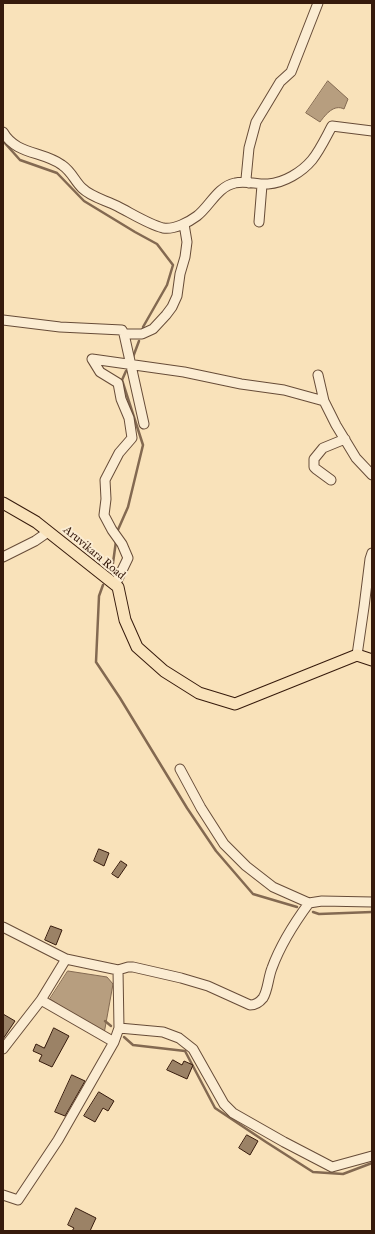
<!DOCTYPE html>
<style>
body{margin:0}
#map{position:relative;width:375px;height:1234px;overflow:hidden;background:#f9e2ba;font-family:"IM FELL Great Primer",serif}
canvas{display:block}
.frame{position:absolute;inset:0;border:4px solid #361a0c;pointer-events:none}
</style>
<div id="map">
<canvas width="375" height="1234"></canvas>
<div class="frame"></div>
</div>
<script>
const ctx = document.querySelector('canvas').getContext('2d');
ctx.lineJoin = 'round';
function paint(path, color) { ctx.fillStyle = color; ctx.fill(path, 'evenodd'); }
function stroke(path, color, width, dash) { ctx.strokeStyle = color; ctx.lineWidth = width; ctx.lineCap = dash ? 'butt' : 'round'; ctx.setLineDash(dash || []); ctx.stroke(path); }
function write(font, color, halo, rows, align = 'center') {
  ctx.font = font + ' "IM FELL Great Primer",serif'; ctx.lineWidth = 4; ctx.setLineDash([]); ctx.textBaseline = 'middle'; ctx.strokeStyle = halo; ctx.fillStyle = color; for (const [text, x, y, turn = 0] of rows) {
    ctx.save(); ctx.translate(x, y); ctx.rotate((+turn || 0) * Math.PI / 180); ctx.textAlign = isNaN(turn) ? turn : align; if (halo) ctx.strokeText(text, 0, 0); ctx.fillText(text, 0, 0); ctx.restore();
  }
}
const water = new Path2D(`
 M328 81 348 99 344 109C334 104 326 114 320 122L306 113Z
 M68 971 107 977 113 984 104 1034 50 999Z`);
const stream = new Path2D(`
 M3 141 20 160 57 173 84 201 135 232 157 244 173 265 167 285 143 327
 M133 357 139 341
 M117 532 128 507 143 445 122 380 126 371
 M110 571 113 563 116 541
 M103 585 99 596 96 662 120 698 187 808 216 851 253 894 297 907
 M313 912 319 914 372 912
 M105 1021 111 1026
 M124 1037 133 1045 185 1051 215 1108 266 1142 313 1172 343 1174 372 1163`);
const building = new Path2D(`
 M99 849 109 853 104 866 94 861Z
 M121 861 127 865 118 878 112 874Z
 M51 926 62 930 56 945 45 940Z
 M3 1014 15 1021 3 1039Z
 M54 1028 69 1036 52 1067 39 1061 42 1055 33 1051 36 1044 44 1048Z
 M173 1060 182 1065 184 1061 193 1065 187 1079 167 1070Z
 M72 1075 85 1081 65 1116 55 1112Z
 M99 1092 114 1101 108 1111 103 1108 95 1122 84 1116Z
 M247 1135 258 1141 250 1155 239 1148Z
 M76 1208 96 1218 90 1231H72L74 1228 68 1225Z`);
const minor = new Path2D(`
 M3 132C16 155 43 151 62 165 72 172 74 180 82 188 91 197 105 200 117 206 131 213 148 224 163 228 174 230 189 222 197 216 210 206 217 187 235 183 246 180 258 185 268 184 284 183 302 172 312 160 320 150 326 137 332 126L372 131
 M249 183 246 179 249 148 256 122 280 82 291 72 318 3
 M259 222 262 185
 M3 320 60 327 122 330 124 334 144 424
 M124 334H142L153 329 166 315 172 307 177 296 180 274 185 257 187 242 184 224
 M92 359 100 372 118 383 121 399 129 418 132 438 119 453 105 480 106 499 104 515 112 530 122 544 128 558 115 585
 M92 359 184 372 241 384 284 390 324 401
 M318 375 324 401 336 425 356 458 372 475
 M331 480 316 469 314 467V459L323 448 345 439
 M3 557 35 541 48 532
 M357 655 364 607 370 559 372 553
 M180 769 201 808 224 844 246 866 273 887 309 903
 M3 927 66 959 118 970
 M41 1000 114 1042
 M119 1028 163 1032 179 1038 193 1049 224 1104 233 1113 284 1142 332 1167 372 1156
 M3 1049 41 1000 66 959
 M3 1195 18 1200 58 1140 114 1042 119 1028 118 970 128 967H133L181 978 208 986 250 1005C255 1005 259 1003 263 998 268 990 268 978 272 968 280 946 295 922 309 903L322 901 372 902`);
const major = new Path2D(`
 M3 503 36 522 118 587 125 620 137 647 164 671 199 693 235 704 357 655 372 660`);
const streetNames = [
 ["Aruvikara Road",94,553,40]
];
paint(water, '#b79e7f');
stroke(water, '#836951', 1);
stroke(stream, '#836951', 2.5);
paint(building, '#9b8266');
stroke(building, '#361a0c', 1);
stroke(minor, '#674c38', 11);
stroke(major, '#361a0c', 13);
stroke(minor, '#fbecd2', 9);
stroke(major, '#f9e2ba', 11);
write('12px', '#361a0c', '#fbecd2', streetNames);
</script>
